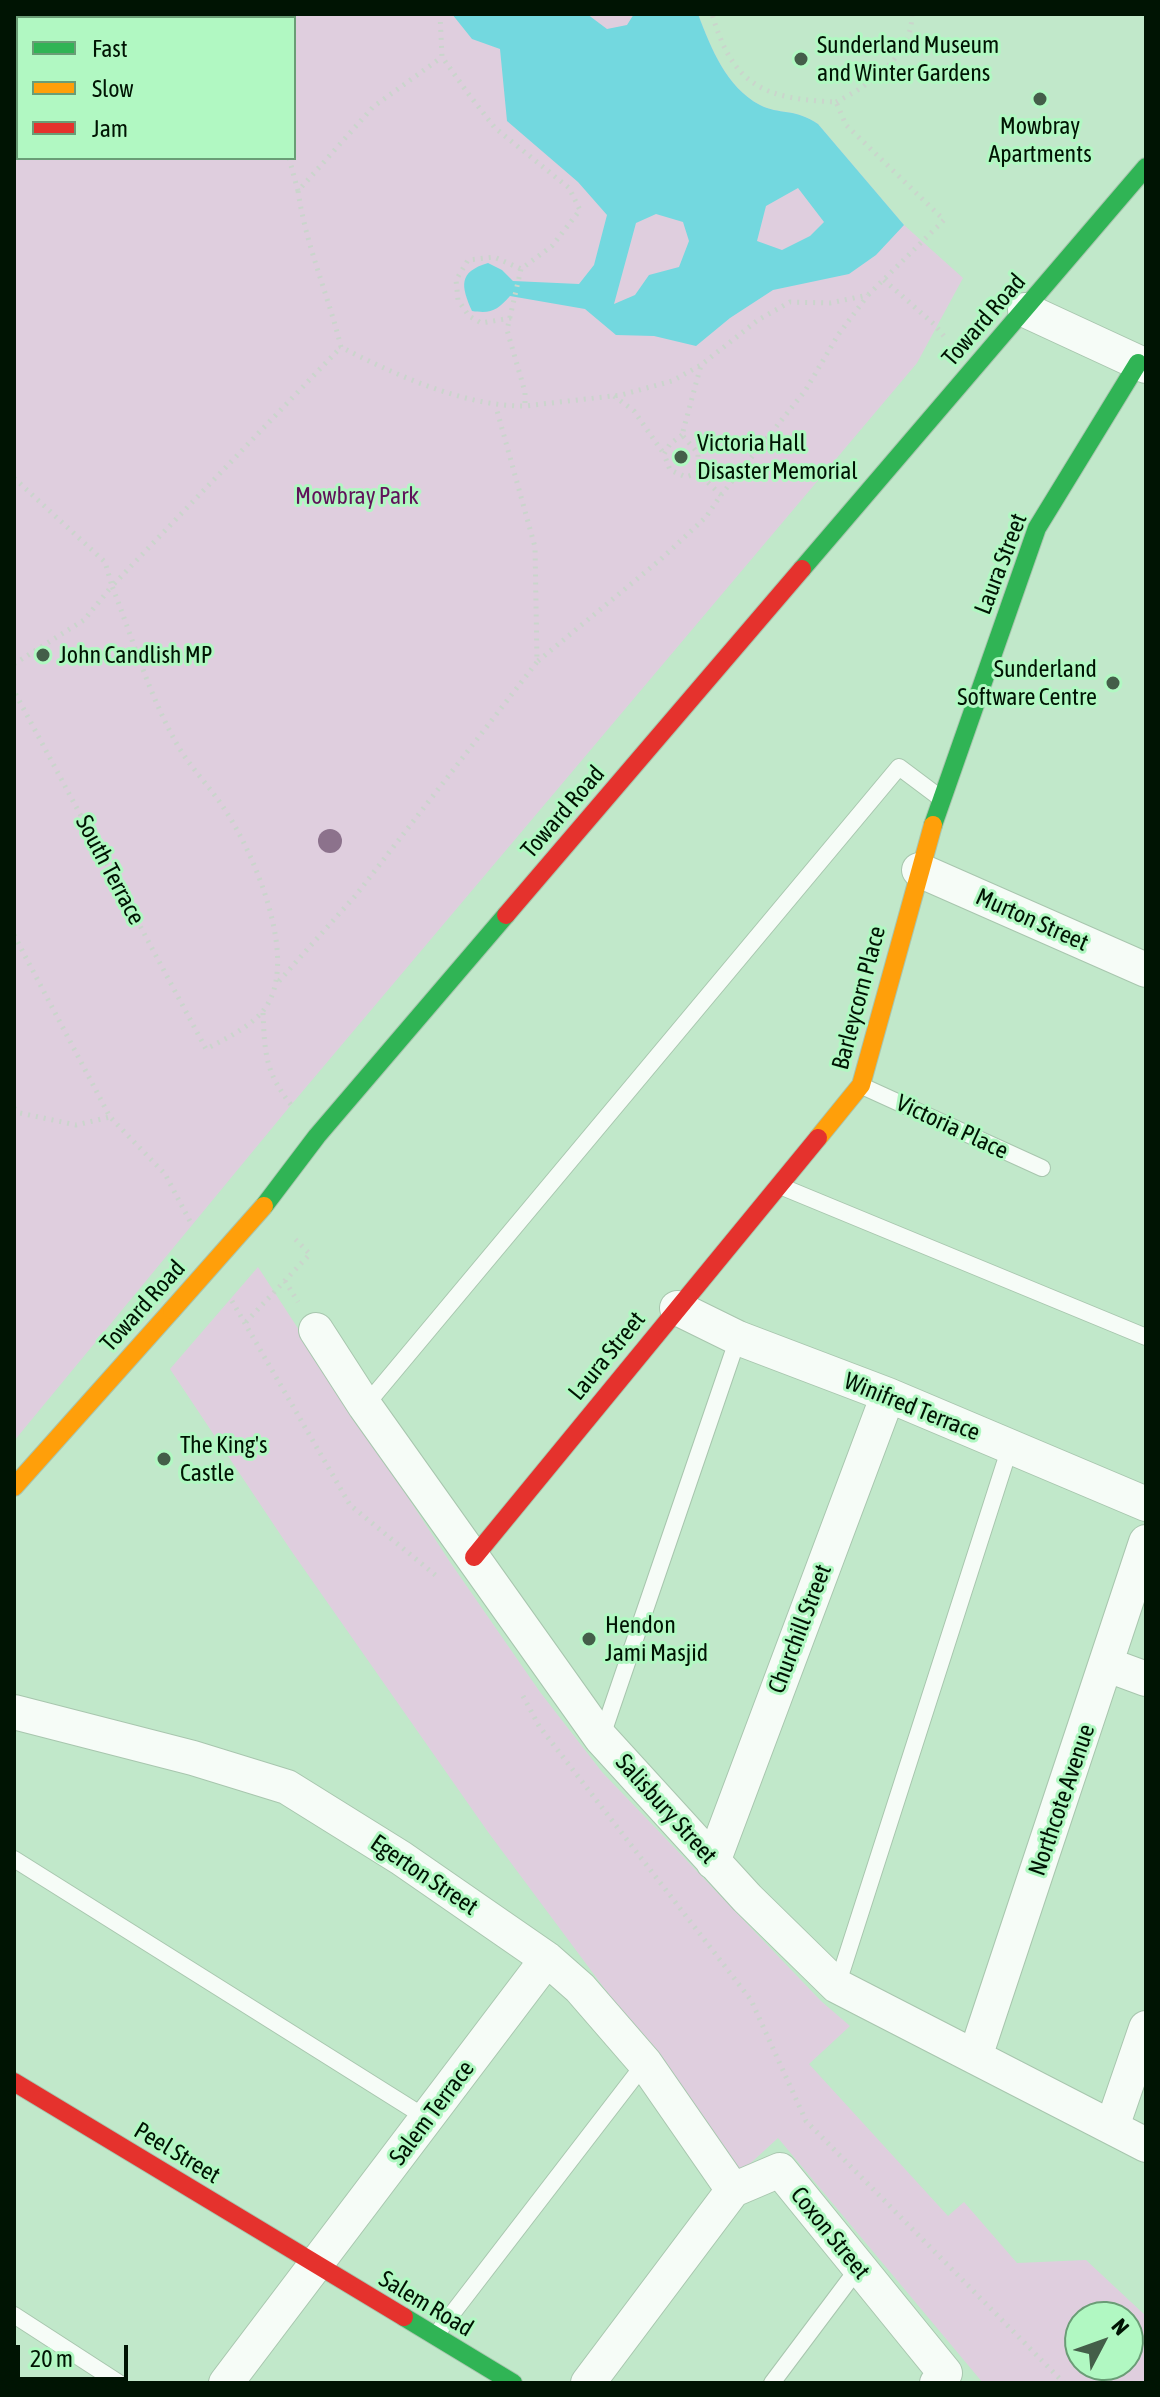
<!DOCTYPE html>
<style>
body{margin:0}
#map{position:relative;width:1160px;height:2397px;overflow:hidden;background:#c1e8ca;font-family:"Asap Condensed",sans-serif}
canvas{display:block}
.frame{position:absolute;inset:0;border:16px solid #001403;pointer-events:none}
.legend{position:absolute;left:16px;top:16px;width:280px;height:144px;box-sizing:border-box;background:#b1f8c2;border:2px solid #6a9d76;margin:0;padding:10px 14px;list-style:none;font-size:24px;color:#001403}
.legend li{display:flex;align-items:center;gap:16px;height:40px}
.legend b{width:40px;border:2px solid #6a9d76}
.north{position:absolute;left:1064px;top:2301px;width:80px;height:80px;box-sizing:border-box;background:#b1f8c2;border:2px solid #6a9d76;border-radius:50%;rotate:49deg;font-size:22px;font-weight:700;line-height:32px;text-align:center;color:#001403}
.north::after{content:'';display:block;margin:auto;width:28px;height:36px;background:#445e49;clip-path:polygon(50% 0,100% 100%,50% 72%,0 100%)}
.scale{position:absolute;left:16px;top:2345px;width:112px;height:36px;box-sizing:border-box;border:4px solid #001403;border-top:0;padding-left:10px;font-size:24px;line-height:28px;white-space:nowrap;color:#001403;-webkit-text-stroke:6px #b1f8c2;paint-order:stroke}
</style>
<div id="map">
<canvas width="1160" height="2397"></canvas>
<div class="frame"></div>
<ul class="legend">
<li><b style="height:10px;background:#30b455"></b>Fast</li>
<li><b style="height:10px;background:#ff9f0a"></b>Slow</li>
<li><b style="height:10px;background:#e5322d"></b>Jam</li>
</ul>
<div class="north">N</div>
<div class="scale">20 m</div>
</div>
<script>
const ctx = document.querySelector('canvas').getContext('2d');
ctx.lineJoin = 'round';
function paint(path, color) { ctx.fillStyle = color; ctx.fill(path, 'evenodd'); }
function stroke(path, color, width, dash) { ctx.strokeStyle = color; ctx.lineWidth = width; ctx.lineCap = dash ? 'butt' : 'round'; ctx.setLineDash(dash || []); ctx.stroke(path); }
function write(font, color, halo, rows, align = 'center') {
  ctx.font = font + ' "Asap Condensed",sans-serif'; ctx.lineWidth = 6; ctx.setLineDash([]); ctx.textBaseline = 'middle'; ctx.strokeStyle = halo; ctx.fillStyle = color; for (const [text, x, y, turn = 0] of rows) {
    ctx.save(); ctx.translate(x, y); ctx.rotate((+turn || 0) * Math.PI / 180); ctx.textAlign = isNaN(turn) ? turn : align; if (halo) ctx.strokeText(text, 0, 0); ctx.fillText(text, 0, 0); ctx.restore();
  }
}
const green = new Path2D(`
 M275 14H698C711 48 726 87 760 105 779 115 795 108 818 124L904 225 963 278 917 363 291 1105 14 1441V42L18 38V158H294V18H274Z
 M258 1267 450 1562 540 1692 602 1772 821 2001 850 2026 809 2064 948 2216 964 2202 1017 2263 1086 2260 1146 2316V2383H983L778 2138 741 2172 488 1832 290 1549 170 1369ZM1080 2317H1128V2365H1080Z`);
const water = new Path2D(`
 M587 14 607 29 627 25 634 14H698C711 48 726 87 760 105 779 115 795 108 818 124L904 225 876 255 849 274 773 290 730 318 696 346 654 336 616 335 585 309 510 296C497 310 492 314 472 311 461 286 458 272 488 263L502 270 513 281 579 284 594 265 607 215 578 182 507 121 500 49 472 39 452 14ZM798 188 824 222 810 236 782 250 757 241 766 206ZM656 214 683 222 689 241 679 267 649 275 635 295 614 304 636 223Z`);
const path = new Path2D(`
 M123 14 126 18
 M440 14 442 57 467 92 495 128 569 188 580 210 552 246 521 269 507 330 525 392V406L621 395 672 381 701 365 758 320 790 302 830 303 868 295 944 220 846 125 836 102C764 99 733 86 712 14
 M257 18 258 14
 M284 18 286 14
 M836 102C870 85 912 56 912 14
 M14 139 18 138
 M289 158 298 191 373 107 442 57
 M298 191C306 246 328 294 341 347 393 374 466 407 525 406
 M884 280 935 325 947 340
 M511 318 481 323 469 316 458 300 456 280 468 260 494 257 521 269
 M614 396 634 411 664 454
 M682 435 670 444 664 454 670 470 686 477 698 473
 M14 478 105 562 112 586 341 347
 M721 495 805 391 838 335 868 295
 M538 661 660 560 706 517 721 495 698 473V453L682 435 701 365
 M14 664 84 620 112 586C132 637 148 691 174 739 188 766 211 787 227 813 256 858 302 966 262 1012 247 1029 225 1039 206 1049L14 691
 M14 935 110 1117 165 1174 192 1225
 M279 981 356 895 537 662 535 547 496 407
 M263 1013C265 1055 265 1072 292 1106
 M14 1108 20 1113 76 1125 110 1117
 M285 1281 298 1302
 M232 1301 350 1505 439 1578
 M246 1322 310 1254 292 1236
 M523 1696 539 1726 751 2000 806 2121 1064 2383`);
const lane = new Path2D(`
 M862 1086 1042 1168
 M780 1186 1146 1337
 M365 1406 899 767 939 797
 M602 1736 738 1338
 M14 1859 428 2119
 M837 1986 1010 1447
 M14 2315 119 2383
 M435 2336 645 2063
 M772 2383 859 2267`);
const street = new Path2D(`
 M1025 310 1146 366
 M919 870 1146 970
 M677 1308 738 1338 888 1395 1146 1504
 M316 1330 365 1406 601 1738 747 1898 837 1986 1146 2145
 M1108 1665 1146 1679
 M14 1712 193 1758 287 1787 401 1858 547 1959 580 1988 645 2063 733 2190
 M713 1862 888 1395
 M975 2057 1146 1542
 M1112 2127 1146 2028
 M226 2383 547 1959
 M588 2383 733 2190 780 2170 945 2373 937 2383`);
const fast = new Path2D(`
 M802 569 1146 167
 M933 825 1037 528 1138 363
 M264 1206 317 1136 506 915
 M404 2317 513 2383`);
const slow = new Path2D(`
 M818 1138 861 1085 933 825
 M14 1487 172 1310`);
const jam = new Path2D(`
 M506 915 802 569
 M474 1557 818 1138
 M14 2082 404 2317`);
const slowBridge = new Path2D(`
 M172 1310 264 1206`);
const trees = [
 [330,841]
];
const markers = [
 [801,59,8,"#445e49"],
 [1040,99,8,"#445e49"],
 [681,457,8,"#445e49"],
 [43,655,8,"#445e49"],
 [1113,683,8,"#445e49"],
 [164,1459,8,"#445e49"],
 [589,1639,8,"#445e49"]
];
const poiNames = [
 ["Sunderland Museum",817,45],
 ["and Winter Gardens",817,73],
 ["Mowbray",1040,126,"center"],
 ["Apartments",1040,154,"center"],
 ["Victoria Hall",697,443],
 ["Disaster Memorial",697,471],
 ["John Candlish MP",59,655],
 ["Sunderland",1097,669,"right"],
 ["Software Centre",1097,697,"right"],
 ["The King's",180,1445],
 ["Castle",180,1473],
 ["Hendon",605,1625],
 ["Jami Masjid",605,1653]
];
const streetNames = [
 ["Toward Road",984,320,-49],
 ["Laura Street",1001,564,-69],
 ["Toward Road",563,812,-49],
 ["South Terrace",110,870,62],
 ["Murton Street",1032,920,24],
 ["Barleycorn Place",859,998,-75],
 ["Victoria Place",952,1127,25],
 ["Toward Road",143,1306,-48],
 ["Laura Street",607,1356,-51],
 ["Winifred Terrace",912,1407,22],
 ["Churchill Street",800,1629,-69],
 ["Northcote Avenue",1062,1800,-71],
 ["Salisbury Street",666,1809,48],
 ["Egerton Street",424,1875,34],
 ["Salem Terrace",432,2113,-53],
 ["Peel Street",177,2153,31],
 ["Coxon Street",830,2233,51],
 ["Salem Road",426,2304,31]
];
const parkNames = [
 ["Mowbray Park",357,496]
];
paint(green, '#dfcede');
paint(water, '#73d8df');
stroke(lane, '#a8c6ae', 18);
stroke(street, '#a8c6ae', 36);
stroke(fast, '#a8c6ae', 20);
stroke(slow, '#a8c6ae', 20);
stroke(jam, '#a8c6ae', 20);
stroke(path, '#cad5cc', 5, [2, 6]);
stroke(lane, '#f6fcf7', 16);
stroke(street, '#f6fcf7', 34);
stroke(fast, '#30b455', 18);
stroke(slow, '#ff9f0a', 18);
stroke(jam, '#e5322d', 18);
stroke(slowBridge, '#a8c6ae', 20, []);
stroke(slowBridge, '#ff9f0a', 18);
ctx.fillStyle = '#8c728c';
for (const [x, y] of trees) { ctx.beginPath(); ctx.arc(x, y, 12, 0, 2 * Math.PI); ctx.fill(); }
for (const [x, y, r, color] of markers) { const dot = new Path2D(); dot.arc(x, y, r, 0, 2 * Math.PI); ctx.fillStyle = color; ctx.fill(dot); stroke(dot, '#b1f8c2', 3); }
write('24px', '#001403', '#b1f8c2', poiNames, 'left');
write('24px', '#001403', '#b1f8c2', streetNames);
write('24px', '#60125a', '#b1f8c2', parkNames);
</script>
